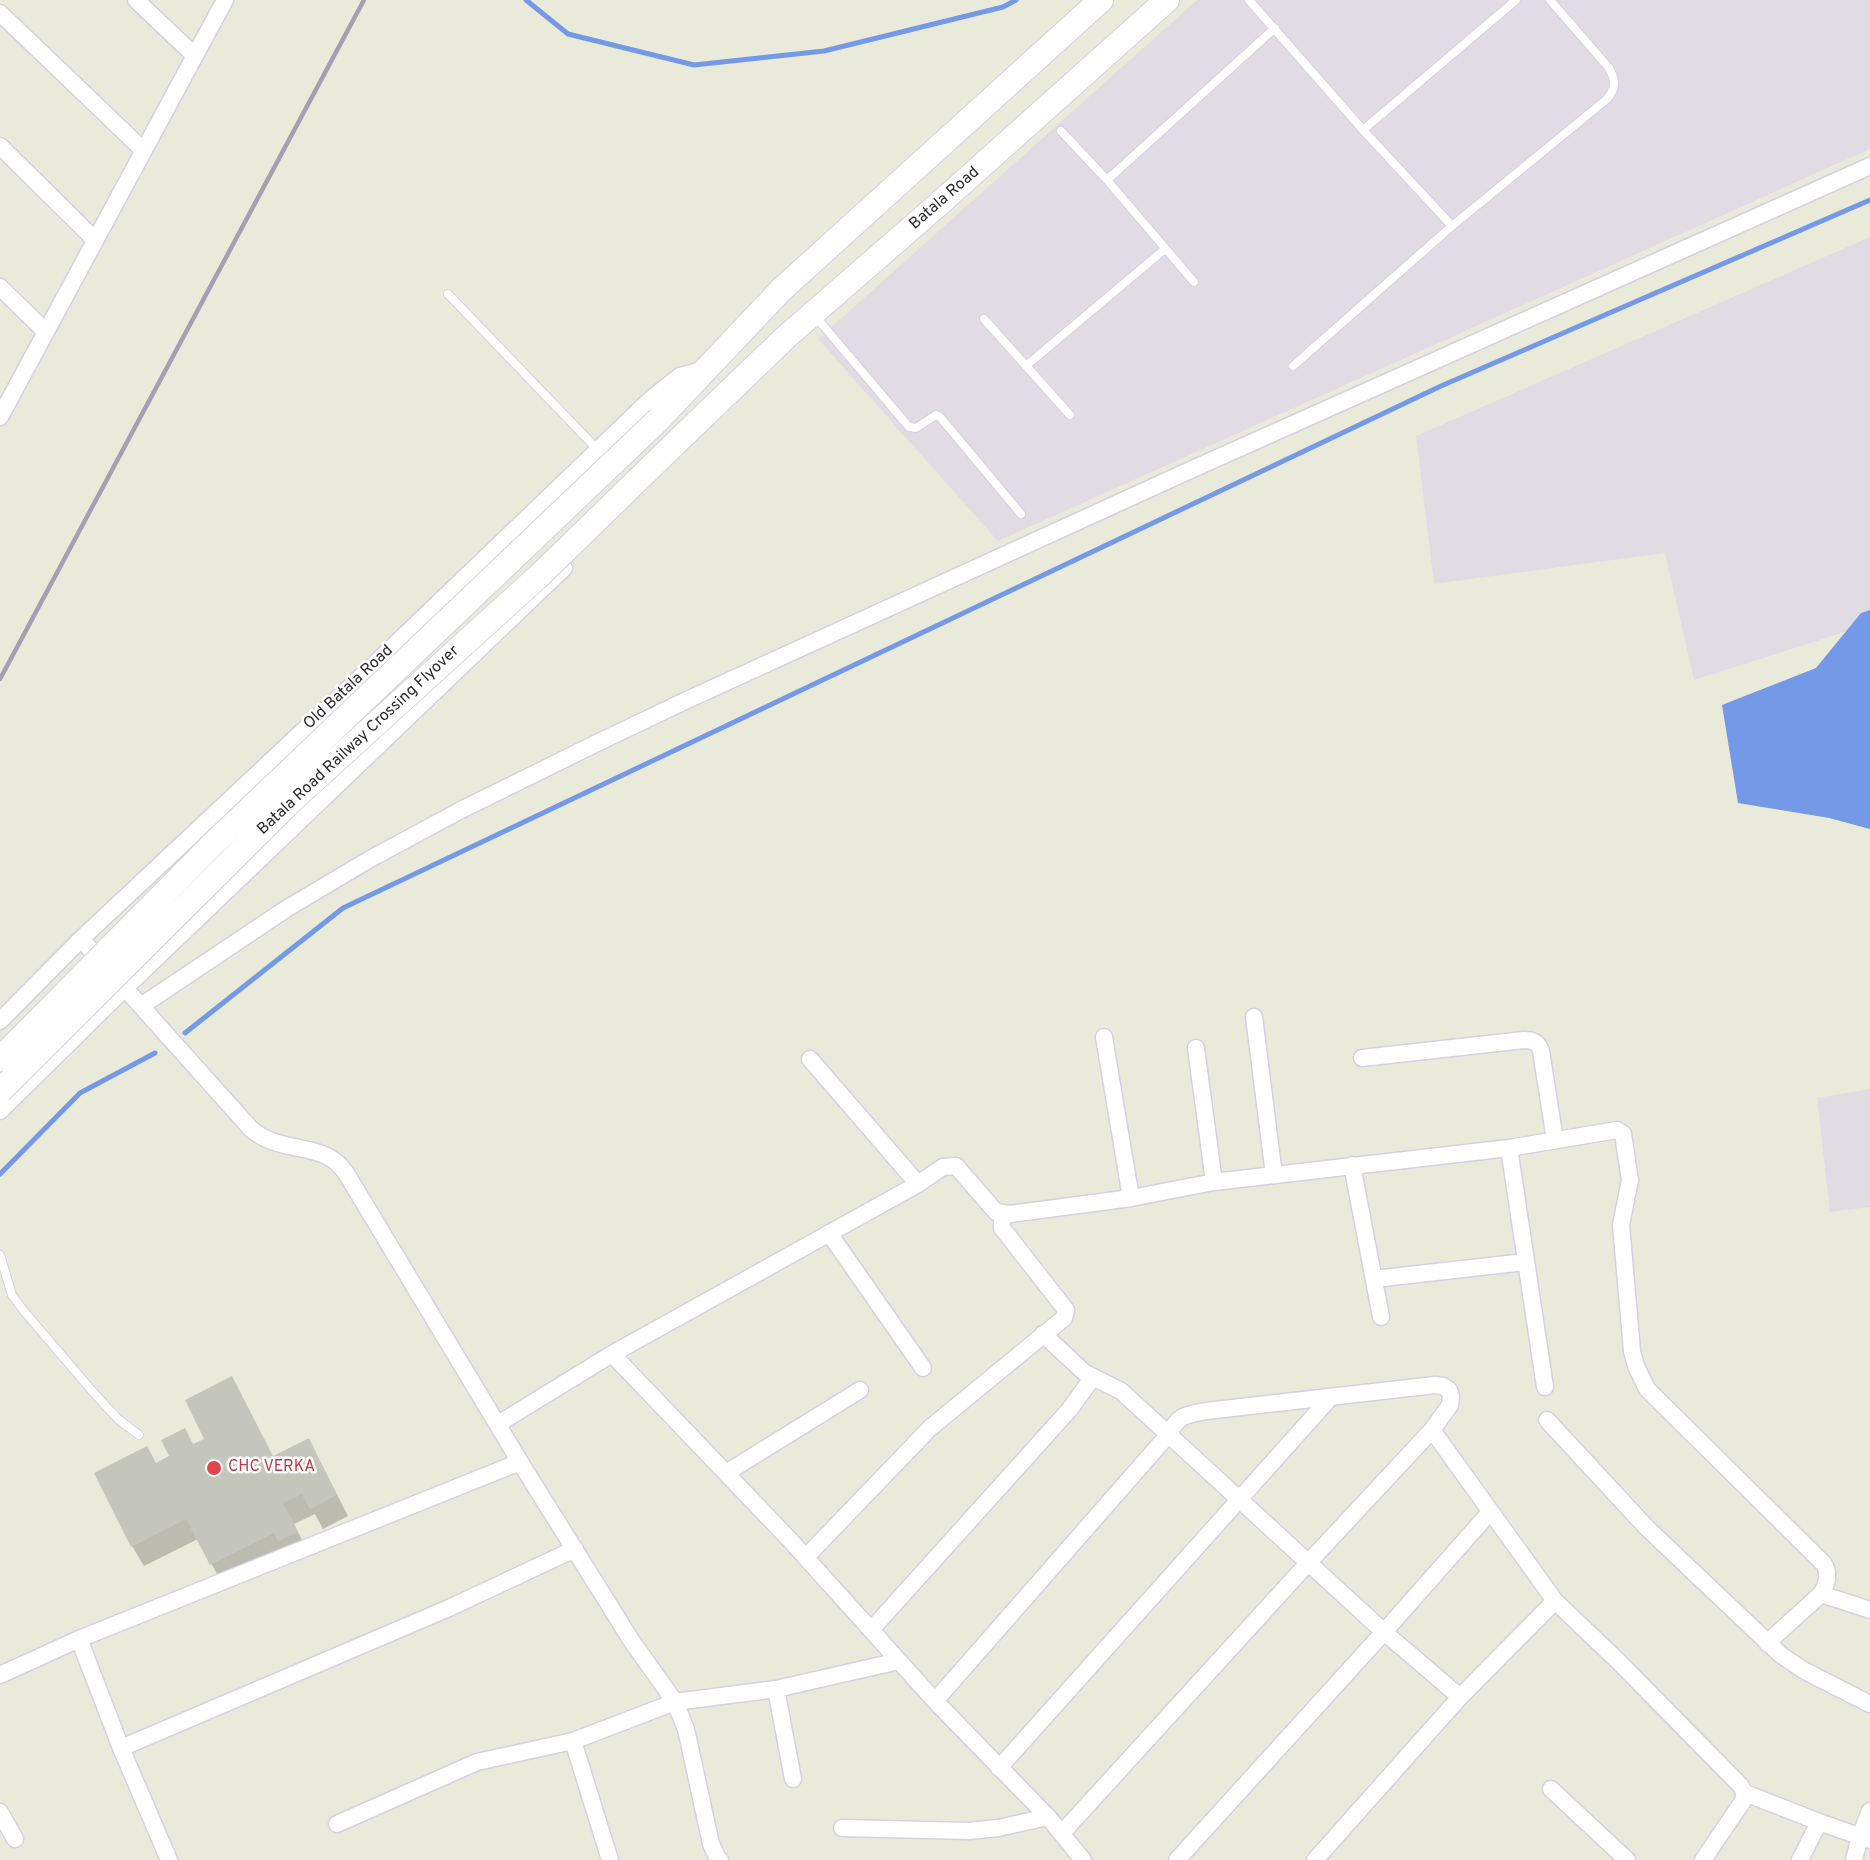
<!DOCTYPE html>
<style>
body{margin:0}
canvas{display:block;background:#eaeadb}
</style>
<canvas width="1870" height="1860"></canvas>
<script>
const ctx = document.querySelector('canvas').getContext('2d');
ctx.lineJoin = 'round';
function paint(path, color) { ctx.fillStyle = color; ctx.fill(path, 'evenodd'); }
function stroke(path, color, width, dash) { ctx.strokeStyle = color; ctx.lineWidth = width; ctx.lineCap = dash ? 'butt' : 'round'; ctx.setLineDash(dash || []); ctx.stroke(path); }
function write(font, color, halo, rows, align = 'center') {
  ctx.font = font + ' Overpass,sans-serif'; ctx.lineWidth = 5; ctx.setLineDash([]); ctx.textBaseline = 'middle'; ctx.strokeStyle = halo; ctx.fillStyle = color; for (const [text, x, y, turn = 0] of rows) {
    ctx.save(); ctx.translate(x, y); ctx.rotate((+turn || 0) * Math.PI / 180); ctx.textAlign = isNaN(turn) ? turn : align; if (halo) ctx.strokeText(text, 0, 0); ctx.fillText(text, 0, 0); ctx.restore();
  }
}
const industrial = new Path2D(`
 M1197 0H1870V149L998 541 818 339Z
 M1870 237V624L1694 680 1665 553 1434 584 1416 436Z
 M1870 1089V1207L1830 1212 1817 1098Z`);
const water = new Path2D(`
 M1870 610V829L1829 818 1738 803 1722 705 1816 668 1861 613Z`);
const shadow = new Path2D(`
 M193 1446 273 1458 320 1461 348 1516 323 1529 315 1514 294 1524 308 1552 223 1585 198 1539 144 1566 132 1546 156 1464Z`);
const stream = new Path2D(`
 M526 0 568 34 694 65 824 51 1003 7 1016 0
 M185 1033 343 908 1441 386 1870 200
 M0 1174 80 1093 155 1053`);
const building = new Path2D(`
 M232 1376 273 1456 309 1438 337 1495 310 1509 302 1494 283 1503 298 1532 278 1541 274 1533 210 1565 186 1519 131 1547 94 1473 147 1446 156 1463 169 1456 161 1440 185 1428 193 1444 204 1439 185 1400Z`);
const service = new Path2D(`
 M1249 0 1363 130 1452 226
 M1363 130 1516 0
 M1061 131 1107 180 1194 282
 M1107 180 1275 28
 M448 294 597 449
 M815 316 909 427 916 428 936 415 940 417 1021 514
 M984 319 1070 415
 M1027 365 1165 249
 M1293 366 1452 226 1607 99C1616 88 1616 81 1609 68L1550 0
 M0 1255 12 1295 23 1310 93 1392 118 1419 139 1435`);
const minor = new Path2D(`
 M136 0 194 55
 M0 13 143 150
 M0 146 95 240
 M0 287 46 332
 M0 417 225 0
 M81 939 251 1129C277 1152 315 1144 336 1162 340 1165 343 1170 346 1173L520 1462 631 1640 675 1702 686 1729 711 1844 718 1859 720 1860
 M141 1006 286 909 370 859 461 810 599 742 687 700 1186 472 1870 166
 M1254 1017 1274 1175
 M0 1021 81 939 383 656 652 398 680 376 706 369
 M1104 1037 1131 1198
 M1196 1048 1214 1182
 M1362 1058 1524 1040C1533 1040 1538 1042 1541 1051L1555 1140
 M810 1059 918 1184
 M0 1111 125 988 564 568
 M1509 1148 1545 1387
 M1352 1165 1381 1317
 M829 1233 923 1368
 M1374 1279 1525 1262
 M1043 1334 1085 1373 1121 1391 1384 1632 1460 1697
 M612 1354 789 1539 935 1701 1048 1817 1083 1860
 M1547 1420 1647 1528 1781 1655 1803 1670 1870 1704
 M498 1424 612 1354 918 1184 943 1167 956 1166 996 1212 1010 1214 1131 1198 1214 1182 1509 1148 1617 1130 1623 1134 1630 1180 1621 1225 1632 1351 1636 1366 1647 1389 1824 1564C1830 1575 1827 1583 1821 1594L1767 1643
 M1432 1430 1555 1601 1618 1661 1740 1785 1745 1793 1743 1801 1703 1860
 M726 1473 860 1390
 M806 1557 930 1428 1064 1318 1066 1310 1002 1228V1214
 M1821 1594 1870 1610
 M871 1630 1070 1409 1093 1377
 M79 1639 121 1748 169 1860
 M0 1675 79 1639 520 1462
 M776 1689 793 1779
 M935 1701 1168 1435C1179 1415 1184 1415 1206 1411L1435 1385 1443 1386 1449 1390 1451 1396 1450 1405 1432 1430 1309 1562 1062 1833
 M573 1741 610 1860
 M121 1748 449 1608 575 1549
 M999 1768 1330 1398
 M1551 1789 1627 1860
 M1745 1793 1819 1822 1870 1840
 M0 1812 15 1839
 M337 1824 477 1762 573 1741 675 1702 776 1689 899 1661
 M842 1828 969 1831 998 1828 1048 1817
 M1177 1860 1384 1632 1490 1512
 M1315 1860 1460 1697 1555 1601
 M1800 1860 1819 1822
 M1854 1860 1860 1836 1870 1811`);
const secondary = new Path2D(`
 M659 419 781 290 1101 0
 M685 434 786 337 940 203 1167 0`);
const rail = new Path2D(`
 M0 679 364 0`);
const secondaryBridge = new Path2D(`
 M0 1059 214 843 659 419
 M0 1091 290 802 541 574 685 434`);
const markers = [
 [214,1468,8,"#e0444e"]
];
const streetNames = [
 ["Batala Road",945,199,-41],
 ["Old Batala Road",349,688,-43],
 ["Batala Road Railway Crossing Flyover",359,741,-43]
];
const healthNames = [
 ["CHC VERKA",228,1468]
];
paint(industrial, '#e1dce3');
paint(water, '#7499e6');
paint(shadow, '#0003');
stroke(stream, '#7499e6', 5);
paint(building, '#c5c6bb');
stroke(service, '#d4d1e1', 10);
stroke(minor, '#d4d1e1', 19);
stroke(secondary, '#d4d1e1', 26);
stroke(service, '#fff', 8);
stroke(minor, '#fff', 16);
stroke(secondary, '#fff', 24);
stroke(rail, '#a49fb2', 4.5);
stroke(secondaryBridge, '#d4d1e1', 26, []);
stroke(secondaryBridge, '#fff', 24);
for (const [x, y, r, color] of markers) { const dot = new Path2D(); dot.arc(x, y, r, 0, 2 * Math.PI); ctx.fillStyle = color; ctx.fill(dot); stroke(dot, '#fff', 2); }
write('16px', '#292929', '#fff', streetNames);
write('16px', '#be3a42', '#fff', healthNames, 'left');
</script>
